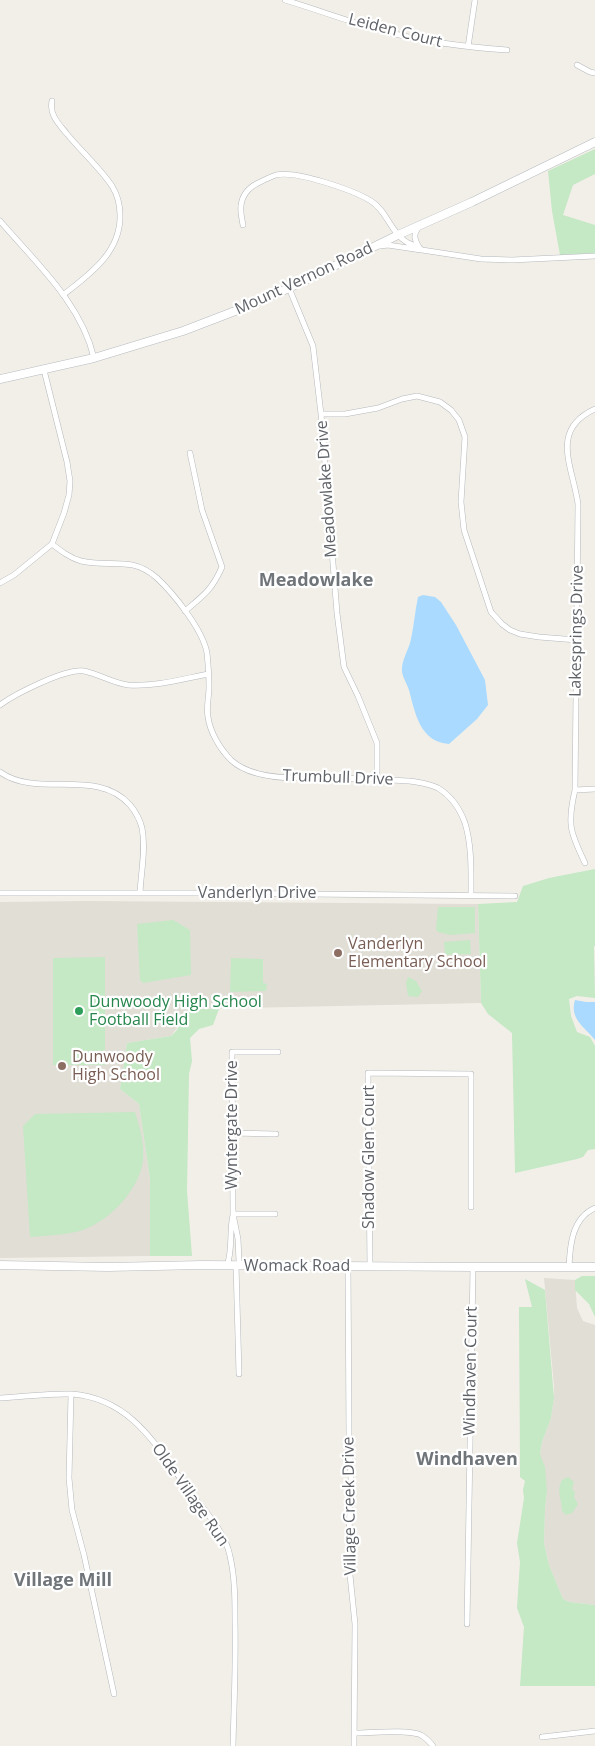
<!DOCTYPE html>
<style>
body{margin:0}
canvas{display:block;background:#f1efe8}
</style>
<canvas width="595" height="1746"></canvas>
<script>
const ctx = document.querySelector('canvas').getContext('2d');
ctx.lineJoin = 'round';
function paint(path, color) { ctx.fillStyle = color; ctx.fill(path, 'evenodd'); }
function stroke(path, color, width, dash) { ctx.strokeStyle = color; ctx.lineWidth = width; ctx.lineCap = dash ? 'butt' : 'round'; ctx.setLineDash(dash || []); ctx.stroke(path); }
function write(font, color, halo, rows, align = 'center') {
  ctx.font = font + ' "Open Sans",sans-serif'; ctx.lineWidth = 4.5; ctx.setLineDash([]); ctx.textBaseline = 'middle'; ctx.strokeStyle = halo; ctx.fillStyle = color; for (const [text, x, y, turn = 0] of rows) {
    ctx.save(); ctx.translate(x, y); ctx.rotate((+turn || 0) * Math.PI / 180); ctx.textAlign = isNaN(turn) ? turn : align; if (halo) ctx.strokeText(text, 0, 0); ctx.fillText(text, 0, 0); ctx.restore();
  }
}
const education = new Path2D(`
 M87 901 478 904 481 1003 196 1009V1002L171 1036 127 1043 120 1089 139 1104 150 1179V1256L0 1258V902Z
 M544 1278 575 1280 577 1308 583 1321 595 1325V1605L569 1602 563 1599 549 1565 544 1543 545 1509 547 1491 540 1454 542 1442 551 1418 554 1398V1386Z`);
const green = new Path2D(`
 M595 149V174L573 185 563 215 595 225V253L560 255 552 211 548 171Z
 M595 869V945L594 947 595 998 577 996 569 999 571 1016 577 1032 590 1037 595 1046V1149L588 1150 583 1157 577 1159 515 1173 512 1033 488 1014 481 1003 478 904 517 902 523 886 549 878Z
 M438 907H475V933L450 935 438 932 436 929Z
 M173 920 190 930 191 975 143 983 140 980 137 924Z
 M470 940 471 954 445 955 444 942Z
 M105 957V1065H53V958Z
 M231 958 263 959V983L267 984 266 991 230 992Z
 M408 977C419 982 415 980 422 991L418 997 408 996 406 983Z
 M196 1001 197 1009H219L213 1025 199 1029 190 1038 192 1061 189 1074 187 1191 192 1256H150V1179L139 1104 120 1089 127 1043 171 1036 176 1031Z
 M135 1112C140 1128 145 1145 143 1162 138 1192 106 1225 76 1232 61 1235 45 1236 30 1237L23 1126 35 1114Z
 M582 1276H595V1317L589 1304 575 1290V1280Z
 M525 1279 545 1290 554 1398 551 1418 542 1442 540 1454 545 1467 547 1491 545 1509 544 1543 549 1565 563 1599 569 1602 595 1605V1686H520L524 1627 517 1608 520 1562 517 1543 524 1498 523 1490 525 1481 520 1477V1466L519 1307H532Z
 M568 1477 574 1482 572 1489 575 1492 574 1497 578 1504 572 1513 566 1515 562 1511C562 1498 556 1492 562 1480Z`);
const water = new Path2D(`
 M423 595 435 597 441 602 456 625 485 680 488 705 477 719 449 744C420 742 415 713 409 690 407 684 403 678 402 672 401 660 409 650 411 639 414 625 415 611 418 597Z
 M575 1000 586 1002H595V1040C585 1027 569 1019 575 1000Z`);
const street = new Path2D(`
 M285 0C318 10 350 22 383 31 424 42 465 47 507 50
 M468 47 475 0
 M577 65 590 72 595 73
 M52 101C49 115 59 124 67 134 81 151 100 168 112 186 117 194 120 205 120 215 121 252 90 274 63 295
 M0 221C36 263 81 303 94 358
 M243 225C242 219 240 212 241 206 242 195 248 188 258 183 264 180 270 177 276 175 295 170 353 190 371 201 387 211 390 231 405 241 410 245 417 245 422 250L481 259 512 260 595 256
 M419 227C413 234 414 239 419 247
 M380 246 388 245 421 250
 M289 288 313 346 321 414 337 613 344 667 358 696 377 743V778
 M321 414H345L378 408 402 399 417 396 440 402 451 410 459 420 465 437 461 502 464 530 491 612 502 624 510 630 520 634 539 637 577 640
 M52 544C61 551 70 558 81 561 110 568 131 555 157 578 174 594 203 630 207 653 208 663 209 676 209 687 209 697 206 707 208 717 210 732 220 749 231 760 248 776 277 778 299 778 329 778 360 778 390 780 406 781 423 781 438 788 451 796 460 809 465 823 472 846 471 871 471 895
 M0 583 14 575 52 544 64 513 69 495 70 481 67 462 44 370
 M185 611C203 596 212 590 222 567L202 510 190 453
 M0 705C15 694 66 668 84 671 99 674 113 683 128 685 155 687 182 679 208 674
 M0 772C38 799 97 767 130 805 135 811 140 820 142 828 146 849 141 872 140 893
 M575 790 595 789
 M585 863C570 832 567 824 575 790L578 504C573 467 549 430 595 409
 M0 893H201L515 896
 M232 1133 276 1134
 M233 1214H275
 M227 1265C233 1251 229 1231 233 1215
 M236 1265 239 1374
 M241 1266 239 1261 238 1239 233 1214 232 1052H278
 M348 1266 349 1436 351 1479 349 1533 350 1575 355 1624 354 1746
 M370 1266 368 1073 471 1074V1207
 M569 1267C570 1245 572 1218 595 1208
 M71 1394 69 1478 72 1510 84 1555 114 1694
 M0 1398C23 1397 49 1393 72 1394 132 1399 156 1446 188 1489 203 1509 225 1531 230 1556 235 1578 235 1599 235 1621 236 1662 234 1704 233 1746
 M467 1624 473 1267
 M354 1733C371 1733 407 1729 421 1735 426 1738 430 1742 433 1746
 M542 1737 595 1731`);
const secondary = new Path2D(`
 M0 379 94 358 183 331 243 308 289 288 398 235 472 202 595 142
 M0 1265 108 1267 202 1265 473 1267H595`);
const markers = [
 [338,953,5,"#8d6e63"],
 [79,1011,5,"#2e9e5b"],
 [62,1066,5,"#8d6e63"]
];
const streetNames = [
 ["Leiden Court",395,31,14],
 ["Mount Vernon Road",304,279,-25],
 ["Meadowlake Drive",327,489,-94],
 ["Lakesprings Drive",577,631,-89],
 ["Trumbull Drive",338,778,2],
 ["Vanderlyn Drive",257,893],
 ["Wyntergate Drive",232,1125,-90],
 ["Shadow Glen Court",369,1157,-90],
 ["Womack Road",297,1266],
 ["Windhaven Court",471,1371,-89],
 ["Olde Village Run",190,1495,55],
 ["Village Creek Drive",350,1506,-91]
];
const educationNames = [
 ["Vanderlyn",348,944],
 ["Elementary School",348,962],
 ["Dunwoody",72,1057],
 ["High School",72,1075]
];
const leisureNames = [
 ["Dunwoody High School",89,1002],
 ["Football Field",89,1020]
];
const neighbourhoodNames = [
 ["Meadowlake",316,581],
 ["Windhaven",467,1460],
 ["Village Mill",63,1581]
];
paint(education, '#e1ded6');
paint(green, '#c5e8c5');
paint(water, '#aadaff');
stroke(street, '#b5b8bc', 6);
stroke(secondary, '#b6babf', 9);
stroke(street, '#fff', 5);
stroke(secondary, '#fff', 8);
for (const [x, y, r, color] of markers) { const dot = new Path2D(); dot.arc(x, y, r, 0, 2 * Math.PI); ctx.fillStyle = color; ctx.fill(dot); stroke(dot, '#fff', 2); }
write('16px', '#5f6368', '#fff', streetNames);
write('16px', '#785e54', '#fff', educationNames, 'left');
write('16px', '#27864d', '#fff', leisureNames, 'left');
write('bold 18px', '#70757a', '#fff', neighbourhoodNames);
</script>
